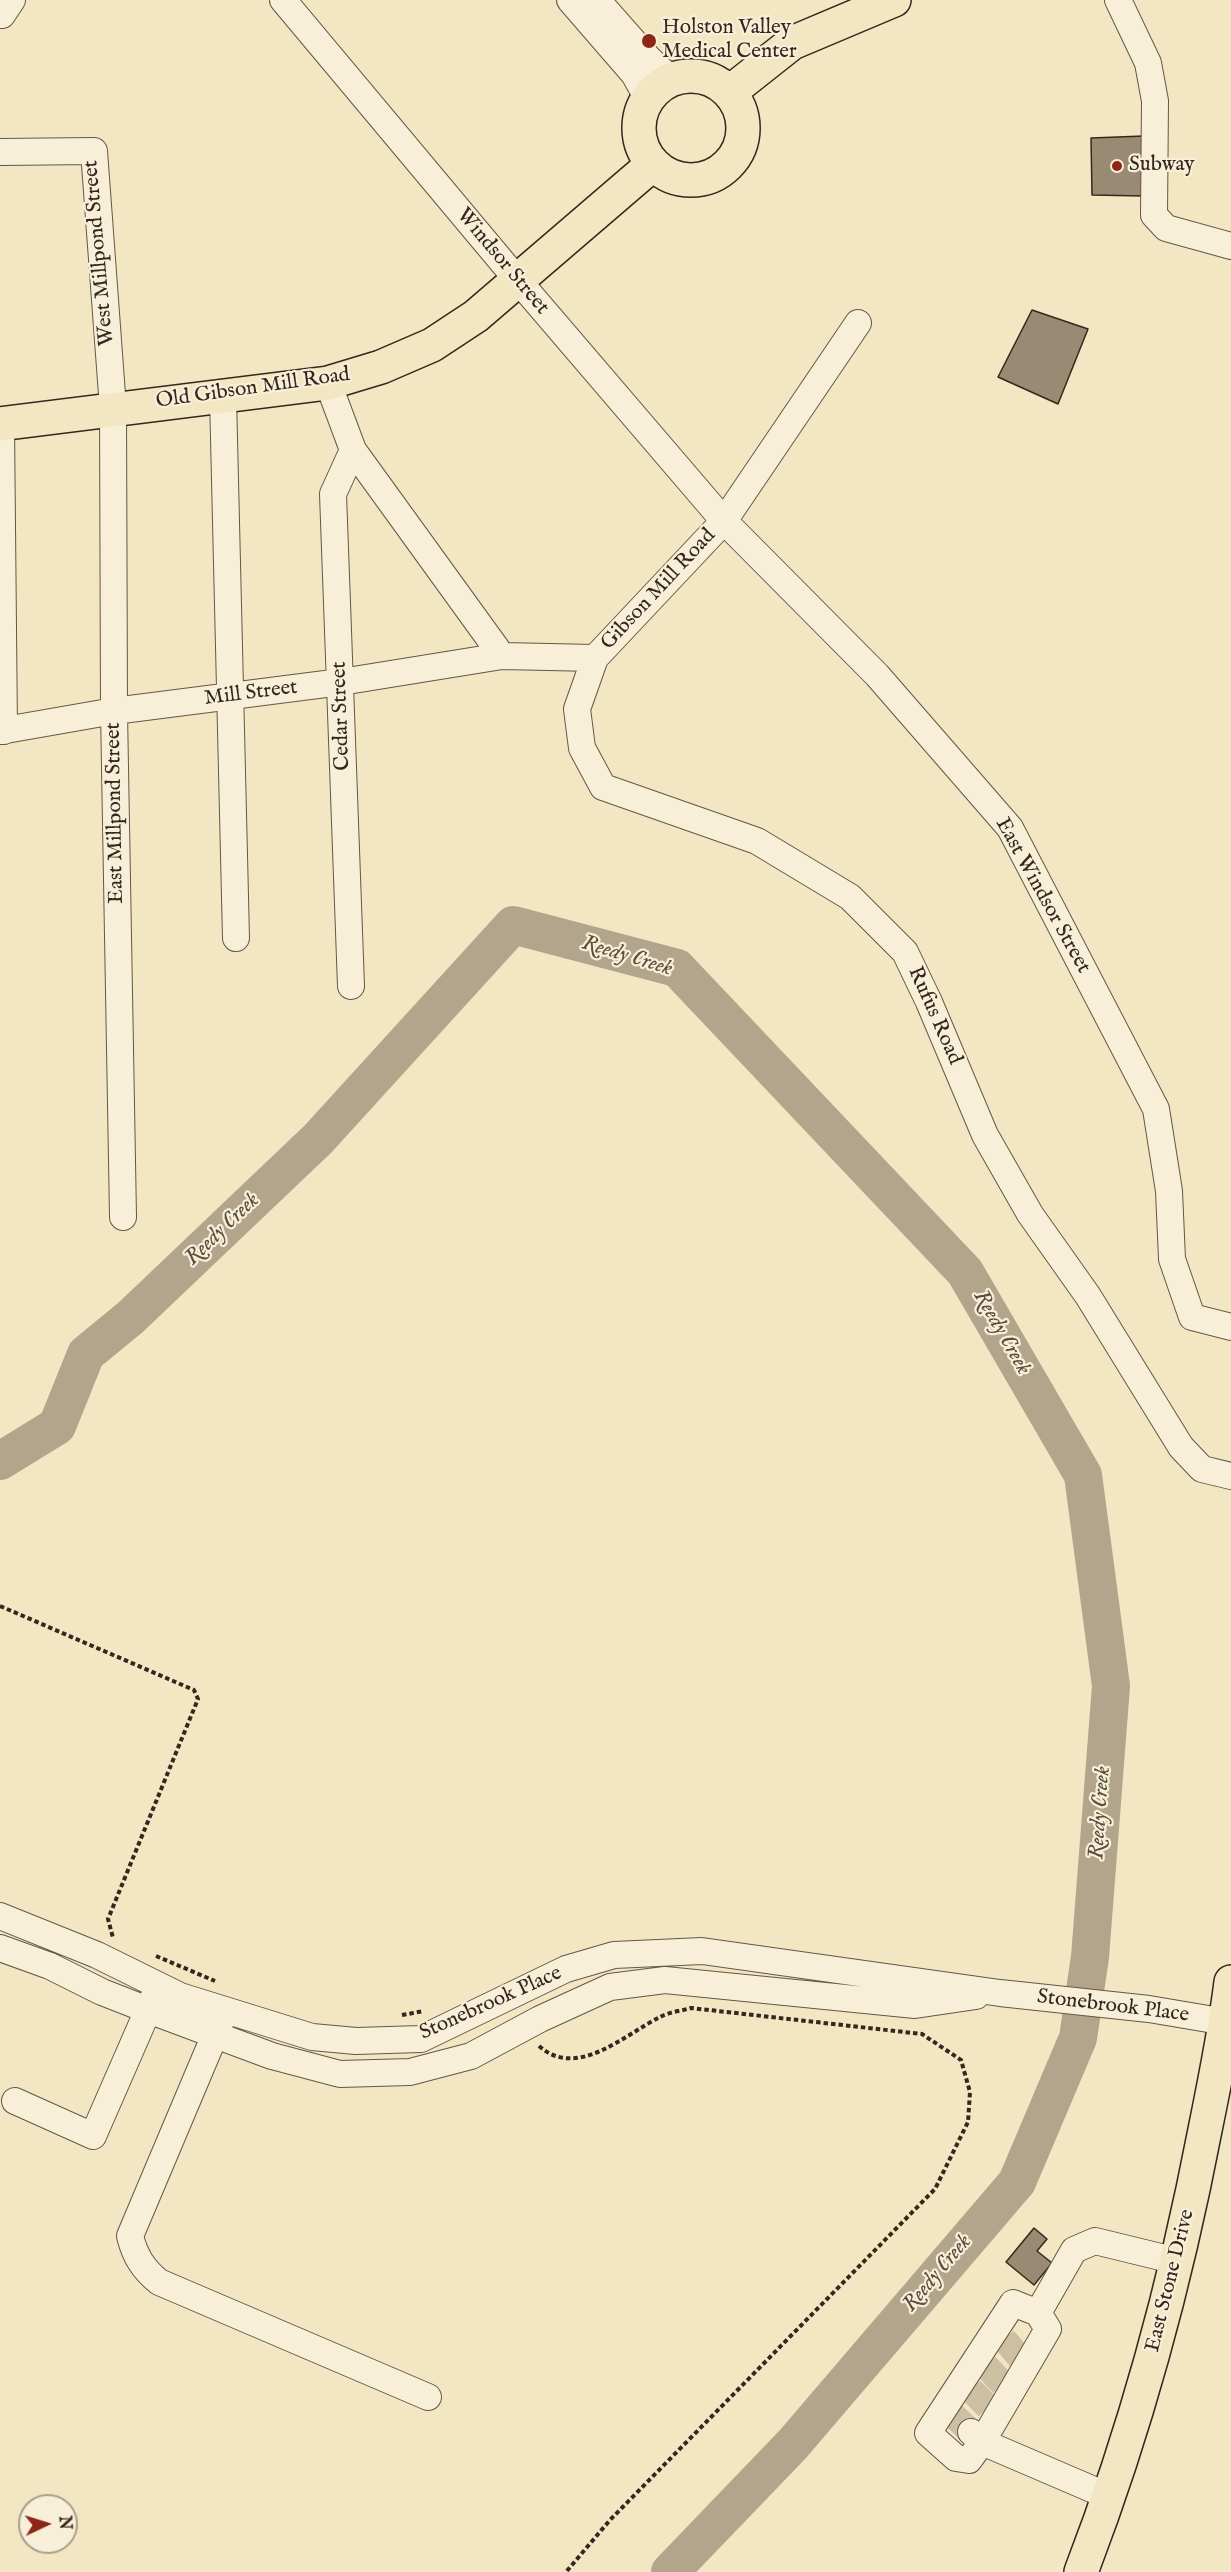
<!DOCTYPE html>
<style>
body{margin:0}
#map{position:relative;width:1231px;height:2572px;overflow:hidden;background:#f3e6c3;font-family:"IM FELL English",serif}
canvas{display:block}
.north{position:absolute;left:18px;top:2494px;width:60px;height:60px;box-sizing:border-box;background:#f7efd8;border:2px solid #a99f8d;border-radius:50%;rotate:86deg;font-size:16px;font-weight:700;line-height:24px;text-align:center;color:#35271d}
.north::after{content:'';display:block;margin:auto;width:21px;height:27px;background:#8f2418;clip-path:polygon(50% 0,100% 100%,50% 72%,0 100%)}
</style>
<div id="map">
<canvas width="1231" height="2572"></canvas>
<div class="north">N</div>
</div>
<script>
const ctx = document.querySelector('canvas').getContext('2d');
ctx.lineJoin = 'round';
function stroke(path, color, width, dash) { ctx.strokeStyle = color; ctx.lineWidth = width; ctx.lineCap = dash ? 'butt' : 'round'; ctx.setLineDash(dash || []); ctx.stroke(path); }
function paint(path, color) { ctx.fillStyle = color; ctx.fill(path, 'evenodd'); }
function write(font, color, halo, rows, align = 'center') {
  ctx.font = font + ' "IM FELL English",serif'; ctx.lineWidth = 4.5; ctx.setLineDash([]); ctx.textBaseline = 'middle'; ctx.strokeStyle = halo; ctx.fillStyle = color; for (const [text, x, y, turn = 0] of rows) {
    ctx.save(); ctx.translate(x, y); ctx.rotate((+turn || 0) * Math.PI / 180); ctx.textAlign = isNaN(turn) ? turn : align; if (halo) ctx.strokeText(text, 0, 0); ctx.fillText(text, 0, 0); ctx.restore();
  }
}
const river = new Path2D(`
 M0 1461 57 1426 86 1354 131 1317 318 1139 513 925 677 968 965 1272 1083 1475 1111 1686 1090 1957 1078 2038 1017 2182 793 2444 670 2572`);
const building = new Path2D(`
 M1144 136 1143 196 1092 195 1091 138Z
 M1032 310 1088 329 1058 404 998 377Z
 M1034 2228 1047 2239 1037 2251 1052 2263 1034 2285 1006 2262Z`);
const minorTunnel = new Path2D(`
 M1004 2339 1020 2358
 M986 2366 1003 2384
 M971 2390 988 2407
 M953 2415 971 2432`);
const path = new Path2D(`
 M0 1606 194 1690 198 1699 108 1919 113 1938
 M156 1956 215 1981
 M402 2015 424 2011
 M539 2046C577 2080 624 2035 660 2017 669 2012 681 2011 691 2008L922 2034 961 2060 970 2092 968 2122 935 2189 610 2520 566 2572`);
const minor = new Path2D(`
 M283 0 504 264 724 521 877 675 1010 828 1156 1109 1169 1191 1172 1259 1192 1317 1231 1327
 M570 0 634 74 648 99
 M597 0 650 60 671 79
 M1118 0 1148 63 1155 101 1154 215 1166 228 1231 246
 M2 15 12 0
 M0 152 94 151 113 408 114 711 123 1217
 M328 383 353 450 502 656 595 658 724 521 858 323
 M223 397 236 938
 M1 424 4 731
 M595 658 577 709 582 748 603 787 757 841 850 897 905 952 929 1002 985 1135 1030 1214 1088 1296 1181 1447 1202 1469 1231 1476
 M0 731 114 711 341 682 502 656
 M351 986 333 494 353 450
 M0 1916 97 1955 180 1996 312 2037 356 2041 421 2039 566 1969 614 1955 702 1951 1000 1993 1149 2009 1226 2022
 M0 1948 50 1966 102 1992 148 2010 272 2056 340 2074 410 2072 471 2056 540 2019 610 1987 665 1980 915 2005 976 1996
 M222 2018 130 2236C135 2256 143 2269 159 2282L428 2397
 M15 2101 93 2136 155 1994
 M1038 2313 1074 2250 1095 2241 1177 2261
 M971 2432 982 2442 1048 2329 1038 2313 1013 2303 928 2433 956 2458 969 2460 982 2442 1108 2496`);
const major = new Path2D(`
 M639 128a52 52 0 1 1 104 0a52 52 0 1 1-104 0Z
 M730 92 792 43 894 0
 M0 424 328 383 381 367 432 345 476 316 653 164`);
const highway = new Path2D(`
 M1081 2572C1136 2429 1176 2281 1205 2130 1215 2081 1225 2032 1231 1982`);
const markers = [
 [649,41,8,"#8f2418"],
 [1117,166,6,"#8f2418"]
];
const poiNames = [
 ["Holston Valley",662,29],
 ["Medical Center",662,53],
 ["Subway",1129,166]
];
const streetNames = [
 ["West Millpond Street",100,253,-95],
 ["Windsor Street",502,262,50],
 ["Old Gibson Mill Road",253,389,-8],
 ["Gibson Mill Road",659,590,-47],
 ["Mill Street",251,694,-7],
 ["Cedar Street",342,716,-92],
 ["East Millpond Street",116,813,-91],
 ["East Windsor Street",1042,896,61],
 ["Rufus Road",934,1016,66],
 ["Stonebrook Place",491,2004,-24],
 ["Stonebrook Place",1113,2007,7],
 ["East Stone Drive",1171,2281,-76]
];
const waterNames = [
 ["Reedy Creek",627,957,17],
 ["Reedy Creek",223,1230,-44],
 ["Reedy Creek",1001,1333,60],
 ["Reedy Creek",1101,1813,-86],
 ["Reedy Creek",938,2274,-50]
];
stroke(river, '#b2a58b', 38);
paint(building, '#988a73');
stroke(building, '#35271d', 1.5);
stroke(minorTunnel, '#cdc0a2', 26, [26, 13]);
stroke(minor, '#645746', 28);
stroke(major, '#35271d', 36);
stroke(highway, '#35271d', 36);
stroke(path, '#35271d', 4, [4.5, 3]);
stroke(minor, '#f7efd8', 26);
stroke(major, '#f3e6c3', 33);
stroke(highway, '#f3e6c3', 33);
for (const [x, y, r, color] of markers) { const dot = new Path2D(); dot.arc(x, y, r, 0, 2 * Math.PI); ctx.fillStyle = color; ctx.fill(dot); stroke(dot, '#f7efd8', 2); }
write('21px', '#35271d', '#f7efd8', poiNames, 'left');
write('21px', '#35271d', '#f7efd8', streetNames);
write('italic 22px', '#5a4d3e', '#f7efd8', waterNames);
</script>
